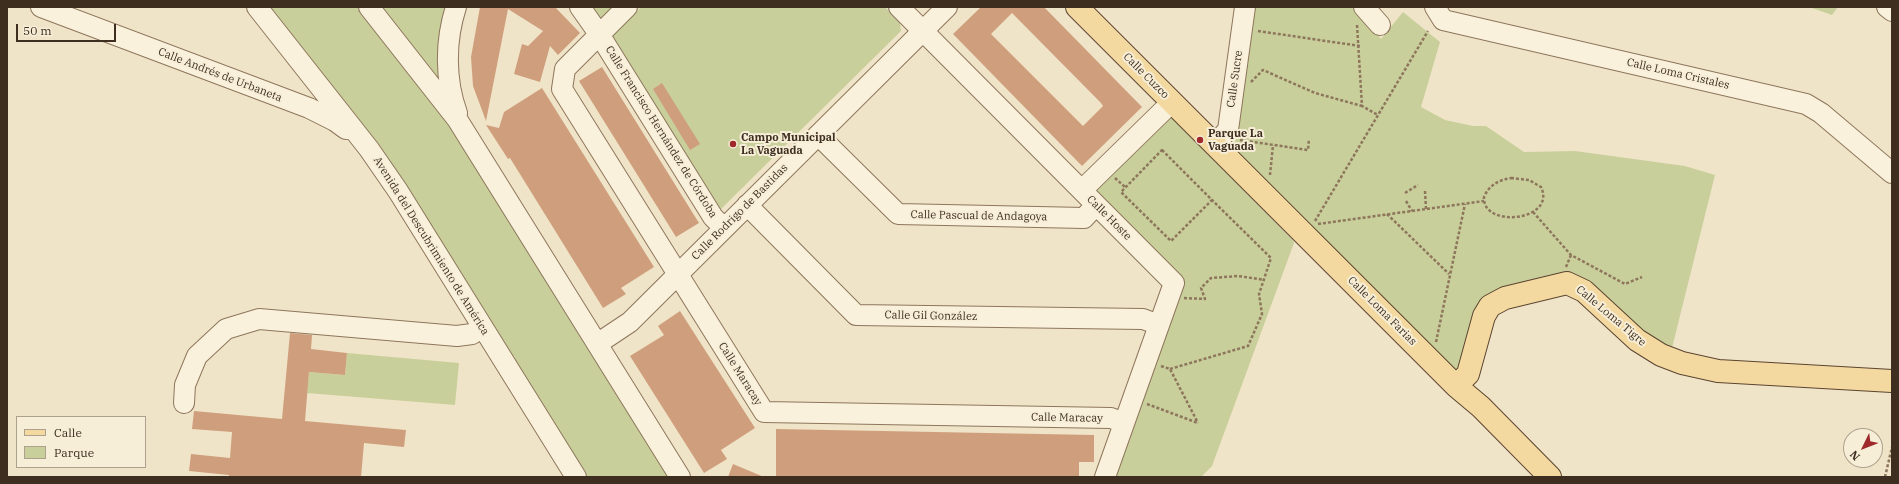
<!DOCTYPE html>
<meta charset="utf-8">
<style>
body{margin:0}
#map{position:relative;width:1899px;height:484px;overflow:hidden;background:#f0e4c8;font-family:"IBM Plex Serif",serif}
canvas{display:block}
.frame{position:absolute;inset:0;border:8px solid #3d2e20;pointer-events:none}
.legend{position:absolute;left:16px;top:416px;width:130px;height:52px;box-sizing:border-box;background:#f7eed8;border:1px solid #ada18e;margin:0;padding:5px 7px;list-style:none;font-size:12px;color:#3d2e20}
.legend li{display:flex;align-items:center;gap:8px;height:20px}
.legend b{width:20px;border:1px solid #ada18e}
.north{position:absolute;left:1843px;top:428px;width:40px;height:40px;box-sizing:border-box;background:#f7eed8;border:1px solid #ada18e;border-radius:50%;rotate:227deg;font-size:11px;font-weight:700;line-height:16px;text-align:center;color:#3d2e20}
.north::after{content:'';display:block;margin:auto;width:14px;height:18px;background:#9e2a2b;clip-path:polygon(50% 0,100% 100%,50% 72%,0 100%)}
.scale{position:absolute;left:16px;top:24px;width:100px;height:18px;box-sizing:border-box;border:2px solid #3d2e20;border-top:0;padding-left:5px;font-size:12px;line-height:14px;white-space:nowrap;color:#3d2e20;-webkit-text-stroke:3px #f7eed8;paint-order:stroke}
</style>
<div id="map">
<canvas width="1899" height="484"></canvas>
<div class="frame"></div>
<ul class="legend">
<li><b style="height:5px;background:#f3d9a0"></b>Calle</li>
<li><b style="height:11px;background:#c9cf9b"></b>Parque</li>
</ul>
<div class="north">N</div>
<div class="scale">50 m</div>
</div>
<script>
const ctx = document.querySelector('canvas').getContext('2d');
ctx.lineJoin = 'round';
function paint(path, color) { ctx.fillStyle = color; ctx.fill(path, 'evenodd'); }
function stroke(path, color, width, dash) { ctx.strokeStyle = color; ctx.lineWidth = width; ctx.lineCap = dash ? 'butt' : 'round'; ctx.setLineDash(dash || []); ctx.stroke(path); }
function write(font, color, halo, rows, align = 'center') {
  ctx.font = font + ' "IBM Plex Serif",serif'; ctx.lineWidth = 4; ctx.setLineDash([]); ctx.textBaseline = 'middle'; ctx.strokeStyle = halo; ctx.fillStyle = color; for (const [text, x, y, turn = 0] of rows) {
    ctx.save(); ctx.translate(x, y); ctx.rotate((+turn || 0) * Math.PI / 180); ctx.textAlign = isNaN(turn) ? turn : align; if (halo) ctx.strokeText(text, 0, 0); ctx.fillText(text, 0, 0); ctx.restore();
  }
}
const green = new Path2D(`
 M257 7H456L453 98 680 477H576L482 327Z
 M580 7H616L594 29Z
 M641 7H885L900 22 901 31 720 210 612 36Z
 M1253 7H1354L1381 39 1403 12 1440 42 1421 107 1445 120 1473 126H1486L1524 152 1575 151 1685 166 1715 175 1671 352 1663 350 1587 287 1504 293 1456 373 1310 228 1312 225 1234 147Z
 M1809 7H1838L1832 15Z
 M1164 110 1293 240 1294 243 1212 466 1201 477H1114L1183 281 1087 185Z
 M347 353 459 363 455 405 307 393 309 372 345 375Z`);
const building = new Path2D(`
 M480 7H555L580 33 558 55 550 46 540 82 514 74 522 44 528 46 543 31 508 9 486 121 473 86 471 57Z
 M981 7H1044L1142 107 1082 166 953 34ZM1012 13 1101 103 1103 106 1083 126 991 34Z
 M602 67 699 223 676 237 579 81Z
 M662 83 700 144 690 150 653 89Z
 M542 88 654 267 621 288 626 294 603 308 510 158 508 159 486 125 499 128 504 112Z
 M680 311 755 428 721 450 727 459 704 473 630 356 664 335 658 326Z
 M290 333 312 335 311 349 347 353 345 375 309 372 305 421 406 430 404 447 364 443 361 477H229V475L189 471 191 454 230 458 232 432 192 429 194 411 282 419Z
 M776 429 1094 435V462H1079V477H776Z
 M733 464 764 477H728Z`);
const path = new Path2D(`
 M1357 25 1362 106 1378 115
 M1258 31 1360 46
 M1251 82 1263 70 1315 93 1362 106
 M1240 140 1308 150 1309 139
 M1162 150 1212 200 1171 241 1121 192Z
 M1270 175 1273 145
 M1115 178 1125 187
 M1511 178 1529 180 1541 187C1557 221 1482 229 1484 197 1489 185 1499 180 1511 178Z
 M1425 191 1426 209
 M1405 193 1418 185
 M1406 201 1412 211
 M1533 212 1571 255 1625 284 1642 277
 M1387 214 1449 274
 M1315 221 1428 31
 M1318 224 1484 201
 M1566 267 1571 255
 M1184 298 1205 299 1201 288 1211 278 1238 276 1265 280
 M1436 342 1465 204
 M1161 366 1170 369 1198 423
 M1170 369 1248 346 1262 314 1259 294 1271 258 1212 200
 M1147 404 1198 423
 M1885 477 1892 447`);
const minor = new Path2D(`
 M41 7 309 108 335 121 346 129
 M257 7 369 149 398 191 576 477
 M369 7 457 119 680 477
 M456 7C445 41 445 80 457 113
 M580 7 599 34 713 217 724 228
 M627 7 565 69 562 89 764 412 1111 418 1124 423
 M899 7 1174 283 1105 477
 M1364 7 1380 25
 M1435 7 1443 20 1806 104 1821 113 1892 173
 M1887 7 1892 11
 M818 135 898 214 1084 218 1096 205
 M1214 145 1228 130 1245 7
 M1082 190 1172 102
 M747 205 856 315 1143 319 1159 325
 M597 344 630 322 947 7
 M184 403 185 385 197 356 226 329 259 319 457 336 472 334 482 327`);
const major = new Path2D(`
 M1077 7 1456 386 1481 407 1550 477
 M1456 386 1468 374 1484 316 1490 306 1505 298 1567 283 1584 291 1637 340 1661 355 1682 363 1718 371 1892 381`);
const markers = [
 [1200,140,4,"#9e2a2b"],
 [733,144,4,"#9e2a2b"]
];
const streetNames = [
 ["Calle Loma Cristales",1678,74,13],
 ["Calle Andrés de Urbaneta",220,75,21],
 ["Calle Cuzco",1146,76,45],
 ["Calle Sucre",1235,79,-82],
 ["Calle Francisco Hernández de Córdoba",661,132,58],
 ["Calle Rodrigo de Bastidas",740,212,-45],
 ["Calle Pascual de Andagoya",979,216,1],
 ["Calle Hoste",1109,218,45],
 ["Avenida del Descubrimiento de América",431,246,58],
 ["Calle Loma Farias",1382,311,45],
 ["Calle Gil González",931,316,1],
 ["Calle Loma Tigre",1611,316,40],
 ["Calle Maracay",740,374,58],
 ["Calle Maracay",1067,418,1]
];
const poiNames = [
 ["Parque La",1208,134],
 ["Vaguada",1208,147],
 ["Campo Municipal",741,138],
 ["La Vaguada",741,151]
];
paint(green, '#c9cf9b');
paint(building, '#cf9f7d');
stroke(minor, '#8d765c', 22);
stroke(major, '#5b4430', 24);
stroke(path, '#8d765c', 2.5, [3, 2]);
stroke(minor, '#faf1dc', 20);
stroke(major, '#f3d9a0', 22);
for (const [x, y, r, color] of markers) { const dot = new Path2D(); dot.arc(x, y, r, 0, 2 * Math.PI); ctx.fillStyle = color; ctx.fill(dot); stroke(dot, '#f7eed8', 1.5); }
write('11px', '#3d2e20', '#f7eed8', streetNames);
write('bold 11px', '#3d2e20', '#f7eed8', poiNames, 'left');
</script>
